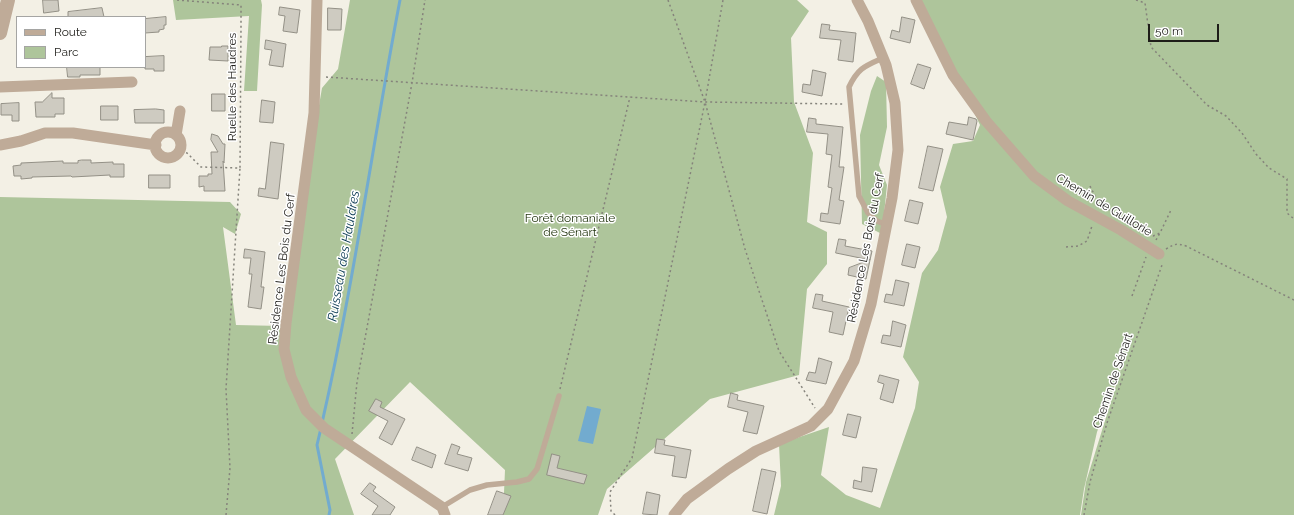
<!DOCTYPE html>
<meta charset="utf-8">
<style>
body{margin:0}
#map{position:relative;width:1294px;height:515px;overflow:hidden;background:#f3f0e5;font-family:Raleway,sans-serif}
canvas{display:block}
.legend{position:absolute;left:16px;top:16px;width:130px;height:52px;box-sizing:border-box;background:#fff;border:1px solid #a5a5a3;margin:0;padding:5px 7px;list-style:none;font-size:12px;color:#1e1d19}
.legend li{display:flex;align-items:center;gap:8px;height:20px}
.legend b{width:20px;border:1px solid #a5a5a3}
.scale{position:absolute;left:1148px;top:24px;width:71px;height:18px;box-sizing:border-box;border:2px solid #1e1d19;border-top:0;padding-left:5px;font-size:12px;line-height:14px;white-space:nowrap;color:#1e1d19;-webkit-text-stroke:3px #fff;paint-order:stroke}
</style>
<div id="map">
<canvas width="1294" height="515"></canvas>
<ul class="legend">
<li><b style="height:5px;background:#bfab98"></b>Route</li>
<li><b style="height:11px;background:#aec59b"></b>Parc</li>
</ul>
<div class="scale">50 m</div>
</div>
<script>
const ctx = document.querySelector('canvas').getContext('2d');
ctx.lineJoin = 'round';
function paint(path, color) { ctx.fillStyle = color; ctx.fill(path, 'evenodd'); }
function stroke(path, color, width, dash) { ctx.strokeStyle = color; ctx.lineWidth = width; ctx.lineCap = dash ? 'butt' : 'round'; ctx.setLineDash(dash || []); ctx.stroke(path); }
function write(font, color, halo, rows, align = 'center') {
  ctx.font = font + ' Raleway,sans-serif'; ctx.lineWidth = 3; ctx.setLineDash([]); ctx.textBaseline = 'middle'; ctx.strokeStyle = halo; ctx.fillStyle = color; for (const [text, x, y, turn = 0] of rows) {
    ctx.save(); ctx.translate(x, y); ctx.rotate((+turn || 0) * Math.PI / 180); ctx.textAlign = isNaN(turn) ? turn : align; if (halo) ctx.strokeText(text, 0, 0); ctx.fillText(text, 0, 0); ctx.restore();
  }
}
const green = new Path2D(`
 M173 0H261L262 5 257 91H244L249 16 176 20Z
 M350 0H797L809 11 791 38 794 102 813 153 807 222 827 232V264L807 289 799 375 710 399 607 489 598 515H503L505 470 410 382 335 459 354 515H0V197L230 202 241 214 235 234 223 227 236 325 281 326 322 88 338 69Z
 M921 0H1294V515H1081L1086 482 1122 366 1097 432 1084 489 1080 515H774L781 486 779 444 829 427 821 475 846 495 880 508 915 408 919 382 903 357 922 273 938 250 947 217 940 187 953 144 973 141 980 125Z
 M877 76 886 82 887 127 879 165 887 185 882 234 862 224 860 135 871 91Z`);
const water = new Path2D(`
 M587 406 601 409 593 444 578 441Z`);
const stream = new Path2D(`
 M322 423C354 283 373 141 400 0
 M321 428 317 445 330 510 329 515`);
const building = new Path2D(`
 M43 0H58L59 11 44 13Z
 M280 7 300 10 297 33 283 31 285 16 279 15Z
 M102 8 104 17H68V12Z
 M328 8 342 9 341 30H328Z
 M166 17V25H164V29L159 30V32L145 33V19Z
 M902 17 915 20 910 43 890 38 892 30 899 32Z
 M822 24 830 25 829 30 856 33 853 62 838 60 841 40 820 38Z
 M266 40 286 44 283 67 269 65 272 50 265 49Z
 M222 46H228V61L209 60 210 47H221Z
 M164 56V71H154V69H145V57Z
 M918 64 931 68 924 89 911 84Z
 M67 67H100V75H80V77H68Z
 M813 70 826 73 822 96 802 92 803 84 810 85Z
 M52 93V98H64V114H55V117H36L35 102H42Z
 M212 94H225V111H212Z
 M262 100 275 102 273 123 260 122Z
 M19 103V121H12V115H1V104Z
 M101 106H118V120H101Z
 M156 109 164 110V123H135L134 110Z
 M969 117 976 119 977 121 973 140 946 134 949 122 967 125Z
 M809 118 816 119V124L843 127 839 167H844L839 200 844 201 840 224 820 221 821 213 828 214 832 188 828 187 832 155 826 154 828 134 807 132Z
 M212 134 218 136 223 144H225L224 163 223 161 225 191H204V186L199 187V176H208V174H212L211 152H218L211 140Z
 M271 142 284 144 278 199 258 196 259 188 265 189Z
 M928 146 943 149 933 191 919 188Z
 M82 160H91V163L113 162V164H124V177H110V175L72 177 71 176 32 177V178L21 179V176H14L13 166 21 165V163L63 161V163H78V161Z
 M149 175H170V188H149Z
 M910 200 923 203 918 224 905 221Z
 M839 239 846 240 845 246 872 251 870 260 836 253Z
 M907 244 920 247 915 268 902 265Z
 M245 249 265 252 261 287H264L261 309 248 307 252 274H249L251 258H244Z
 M870 260 866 279 848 275 849 268Z
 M896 280 909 283 904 306 884 302 886 294 892 295Z
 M816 294 823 295 822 301 849 307 843 335 829 332 833 312 813 308Z
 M893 321 906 325 901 347 881 343 883 335 890 336Z
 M819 358 832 362 826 384 806 380 809 372 815 373Z
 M880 375 899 380 893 403 880 399 884 384 878 382Z
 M731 393 738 395 737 400 764 406 757 434 743 431 748 412 728 407Z
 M376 399 382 402 380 407 405 419 392 445 379 438 388 421 369 411Z
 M848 414 861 417 856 438 843 435Z
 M657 439 665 440 664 445 691 450 686 478 672 476 675 456 655 453Z
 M452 444 460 447 457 454 472 458 468 471 445 464Z
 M417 447 436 455 432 468 412 460Z
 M552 454 560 456 557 468 587 475 584 484 547 475Z
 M863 467 877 469 872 492 853 488 854 480 861 482Z
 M762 469 776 472 767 514 753 511Z
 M370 483 376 487 373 491 395 507 390 515H372L378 506 361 494Z
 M497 491 511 496 503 515H488Z
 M647 492 660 495 657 515 643 514Z`);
const path = new Path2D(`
 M177 0 241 5V26L240 168 201 167 187 153 180 150
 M668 0 705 102 745 249 779 351 815 408
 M1136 0 1145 3 1151 47 1207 105 1226 116 1242 133 1256 154 1269 168 1287 179V213L1294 219
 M326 77 705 102 843 104
 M1090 186 1098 202
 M1097 205 1098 202 1101 199 1104 201 1111 213
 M1148 235 1153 236 1160 233 1171 210
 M1156 240 1160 233
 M1066 247 1078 246 1087 241 1092 226
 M1166 249C1174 244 1177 243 1186 246L1294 300
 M1132 296 1146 257
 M560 389 630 97
 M352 434 357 382 412 83 425 0
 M226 515 230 468 226 389 240 168
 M615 515 611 511 610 492 632 458 705 102 723 0
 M1084 515 1090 482 1107 423 1162 265V263`);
const service = new Path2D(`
 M883 58C865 66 858 68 849 87L859 196 868 213 877 221 887 225
 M442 507 470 490 487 485 517 482 529 479 537 469 559 396`);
const minor = new Path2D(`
 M317 0 314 113 286 323 284 349 291 377 306 410 324 428 442 507 445 515
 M916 0 953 75 986 121 1034 176 1068 201 1121 230 1159 254
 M0 87 132 82
 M155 145a13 13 0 1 1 26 0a13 13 0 1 1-26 0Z
 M176 135 180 111
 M0 145 21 141 45 133H73L156 145
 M674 515 687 499 728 469 756 451 811 426 828 409 854 361 871 304 892 198 898 150 895 103 886 65 868 21 857 0`);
const tertiary = new Path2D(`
 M0 33 8 0`);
const streetNames = [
 ["Ruelle des Haudres",232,87,-90],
 ["Chemin de Guillorie",1104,205,31],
 ["Résidence Les Bois du Cerf",866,248,-79],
 ["Résidence Les Bois du Cerf",282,269,-83],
 ["Chemin de Sénart",1113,381,-71]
];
const parkNames = [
 ["Forêt domaniale",570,218],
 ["de Sénart",570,232]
];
const waterNames = [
 ["Ruisseau des Hauldres",344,256,-80]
];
paint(green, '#aec59b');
paint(water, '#72abcf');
stroke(stream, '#72abcf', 3);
paint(building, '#cecbc1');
stroke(building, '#939086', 1);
stroke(path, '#85837b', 1.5, [2, 3]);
stroke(service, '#bfab98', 5.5);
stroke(minor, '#bfab98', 11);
stroke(tertiary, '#bfab98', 14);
write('12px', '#1e1d19', '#fff', streetNames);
write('12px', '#1e310a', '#fff', parkNames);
write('italic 13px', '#063750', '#fff', waterNames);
</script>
